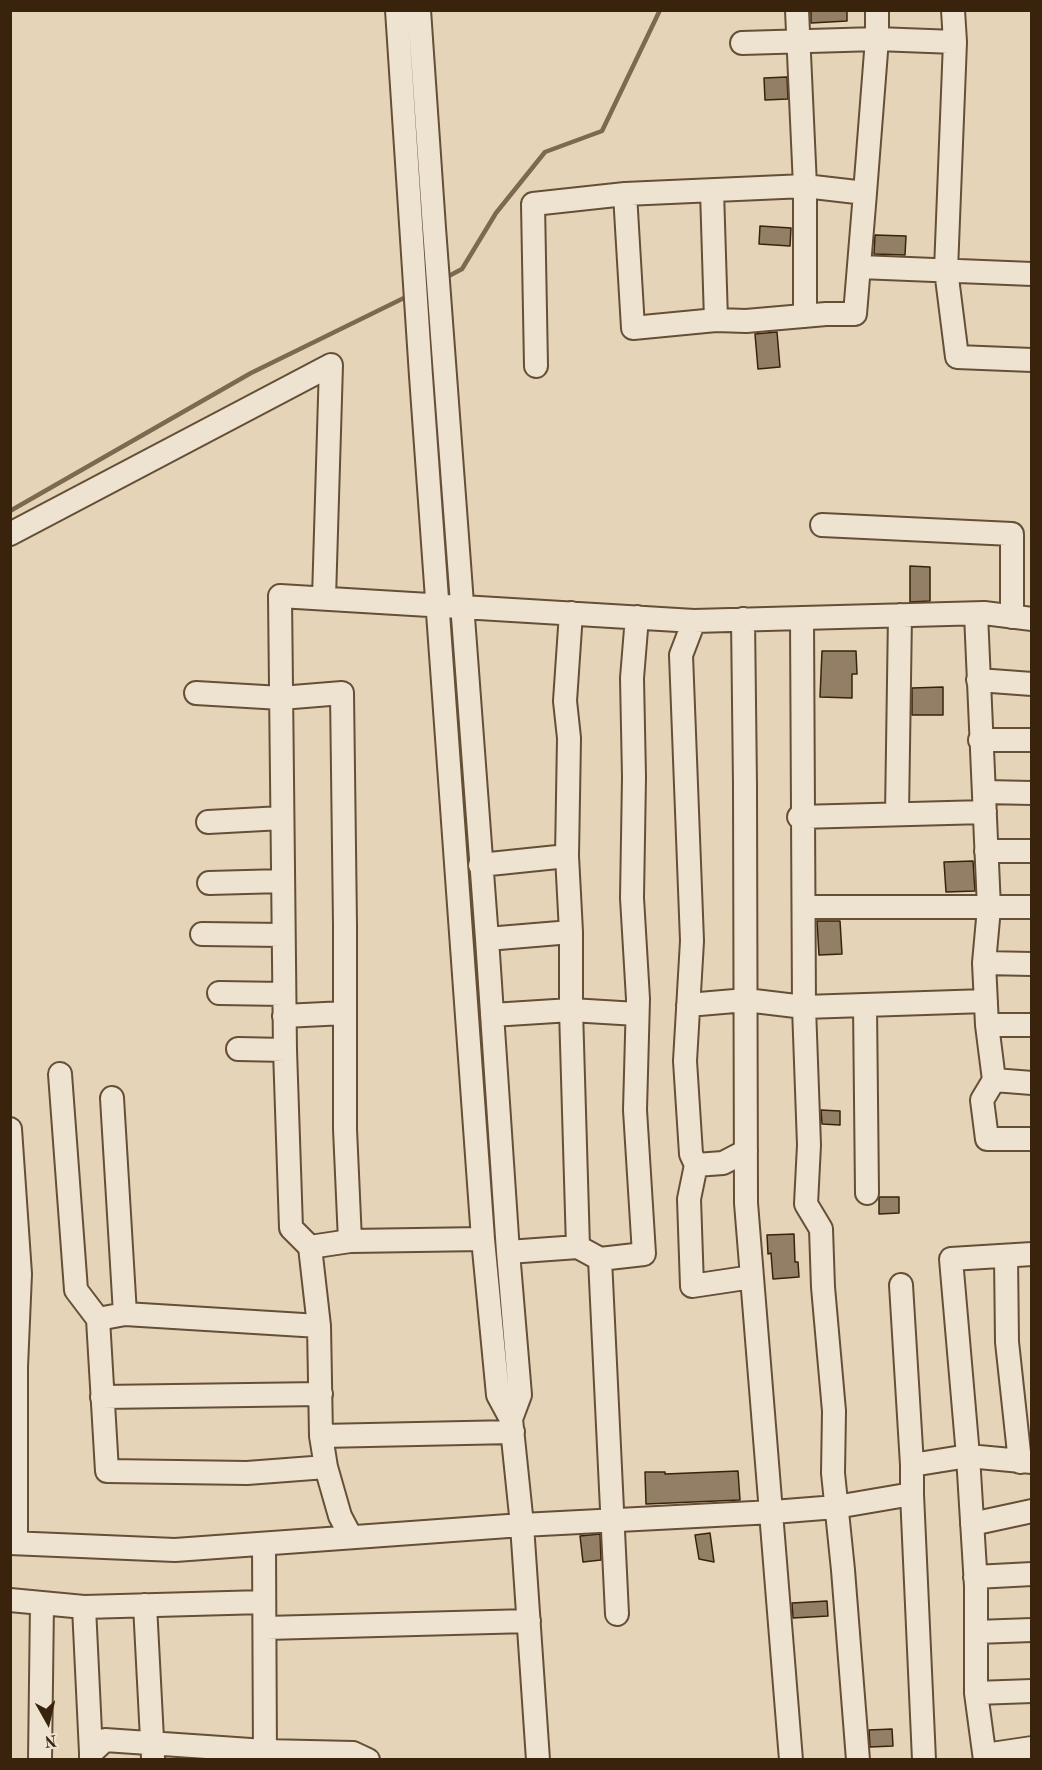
<!DOCTYPE html>
<style>
body{margin:0}
#map{position:relative;width:1042px;height:1770px;overflow:hidden;background:#e5d4b8;font-family:"Old Standard TT",serif}
canvas{display:block}
.frame{position:absolute;inset:0;border:12px solid #3a230c;pointer-events:none}
.north{position:absolute;left:18px;top:1692px;width:60px;height:60px;-webkit-text-stroke:4px #eee3d1;paint-order:stroke;rotate:172deg;font-size:16px;font-weight:700;line-height:24px;text-align:center;color:#3a230c}
.north::after{content:'';display:block;margin:auto;width:21px;height:27px;background:#3a230c;clip-path:polygon(50% 0,100% 100%,50% 72%,0 100%)}
</style>
<div id="map">
<canvas width="1042" height="1770"></canvas>
<div class="frame"></div>
<div class="north">N</div>
</div>
<script>
const ctx = document.querySelector('canvas').getContext('2d');
ctx.lineJoin = 'round';
function stroke(path, color, width, dash) { ctx.strokeStyle = color; ctx.lineWidth = width; ctx.lineCap = dash ? 'butt' : 'round'; ctx.setLineDash(dash || []); ctx.stroke(path); }
function paint(path, color) { ctx.fillStyle = color; ctx.fill(path, 'evenodd'); }
const stream = new Path2D(`
 M445 278 462 269 496 213 545 152 602 131 660 10
 M10 511 251 373 410 295`);
const building = new Path2D(`
 M811 10H847V21L811 23Z
 M787 77 788 99 765 100 764 78Z
 M760 226 791 228 790 246 759 244Z
 M875 235 906 236 905 255 874 254Z
 M777 332 780 367 758 369 755 334Z
 M910 566 930 567V601L910 602Z
 M822 651H856L857 674H852V698L820 697Z
 M943 687V715H912V688Z
 M973 861 975 891 946 892 944 862Z
 M817 921H840L842 954 819 955Z
 M821 1110 840 1111V1125L822 1124Z
 M879 1197H899V1213L879 1214Z
 M794 1234 795 1262H798L799 1277 773 1279 771 1253 768 1254 767 1235Z
 M738 1471 740 1500 646 1504 645 1472H665V1474Z
 M710 1533 714 1562 699 1559 695 1535Z
 M600 1534 601 1560 583 1562 580 1536Z
 M827 1601 828 1616 793 1618 792 1603Z
 M892 1729 893 1746 870 1747 869 1730Z`);
const minor = new Path2D(`
 M419 10 434 228 487 939 508 1252 520 1395 511 1419
 M797 10 805 186V316
 M953 10 955 42 946 270 957 357 1032 360
 M742 43 877 39 955 42
 M712 191 716 320
 M625 194 633 328 716 320 746 321 826 314H855L865 193
 M860 267 1032 274
 M536 366 533 204 625 194 805 186 865 193 877 39V10
 M822 525 1012 534V617
 M10 534 331 365 324 598
 M571 613 565 701 569 738 567 856 571 932V1010L578 1247
 M976 614 989 908 984 963 987 1025 994 1080 1032 1083
 M802 618 804 1007 809 1145 806 1204 821 1229 823 1287 834 1411 833 1473 843 1570 858 1760
 M743 619 745 785 746 1203 791 1760
 M694 621 681 655 692 941 685 1061 691 1154 696 1165 723 1163 746 1151
 M978 680 1032 684
 M196 693 281 698 342 693 345 925V1129L350 1241
 M980 740H1032
 M985 792 1032 793
 M897 814 900 615
 M799 817 985 812
 M208 822 282 818
 M986 851H1032
 M480 865 567 856
 M209 883 283 881
 M804 907H1032
 M202 934 283 935
 M487 939 571 932
 M984 963 1032 964
 M219 993 284 994
 M688 1005 746 1000 804 1007 986 1001
 M865 1005 867 1193
 M492 1015 571 1010 637 1014
 M284 1016 345 1013
 M987 1025H1032
 M238 1049 285 1050
 M60 1074 76 1290 98 1319 125 1314 112 1098
 M994 1080 982 1100 987 1139H1032
 M10 1129 20 1274 16 1367V1543
 M696 1165 689 1199 692 1286 752 1277
 M310 1247 350 1241 483 1239
 M508 1252 578 1247 600 1259 644 1254 635 1110 638 999 632 898 634 777 632 678 637 617
 M1006 1256 1007 1342 1020 1462
 M600 1259 617 1614
 M901 1285 912 1465
 M125 1314 319 1326
 M98 1319 107 1471 247 1473 326 1467
 M102 1397 321 1394
 M321 1436 513 1432
 M912 1494 924 1760
 M972 1524 1032 1511
 M351 1537 340 1516 326 1467 321 1436 319 1326 310 1247 291 1228 285 1050 280 596 694 621 984 613 1032 619
 M10 1543 175 1550 522 1525 511 1419 498 1395 483 1239 421 376 397 10
 M264 1544 265 1760
 M975 1577 1032 1574
 M10 1600 84 1607 264 1602
 M145 1605 153 1758
 M84 1607 91 1753
 M266 1628 529 1621
 M976 1632 1032 1630
 M976 1693 1032 1691
 M985 1755 1032 1748
 M40 1760 42 1603
 M91 1760V1753L105 1740 265 1751 353 1753 368 1760
 M538 1760 522 1525 773 1512 836 1507 912 1494V1465L968 1456 1032 1462
 M985 1760 976 1693V1586L968 1456 951 1259 1032 1254`);
stroke(stream, '#7e6950', 4.5);
paint(building, '#937f65');
stroke(building, '#3a230c', 1.5);
stroke(minor, '#654f37', 26);
stroke(minor, '#eee3d1', 22);
</script>
